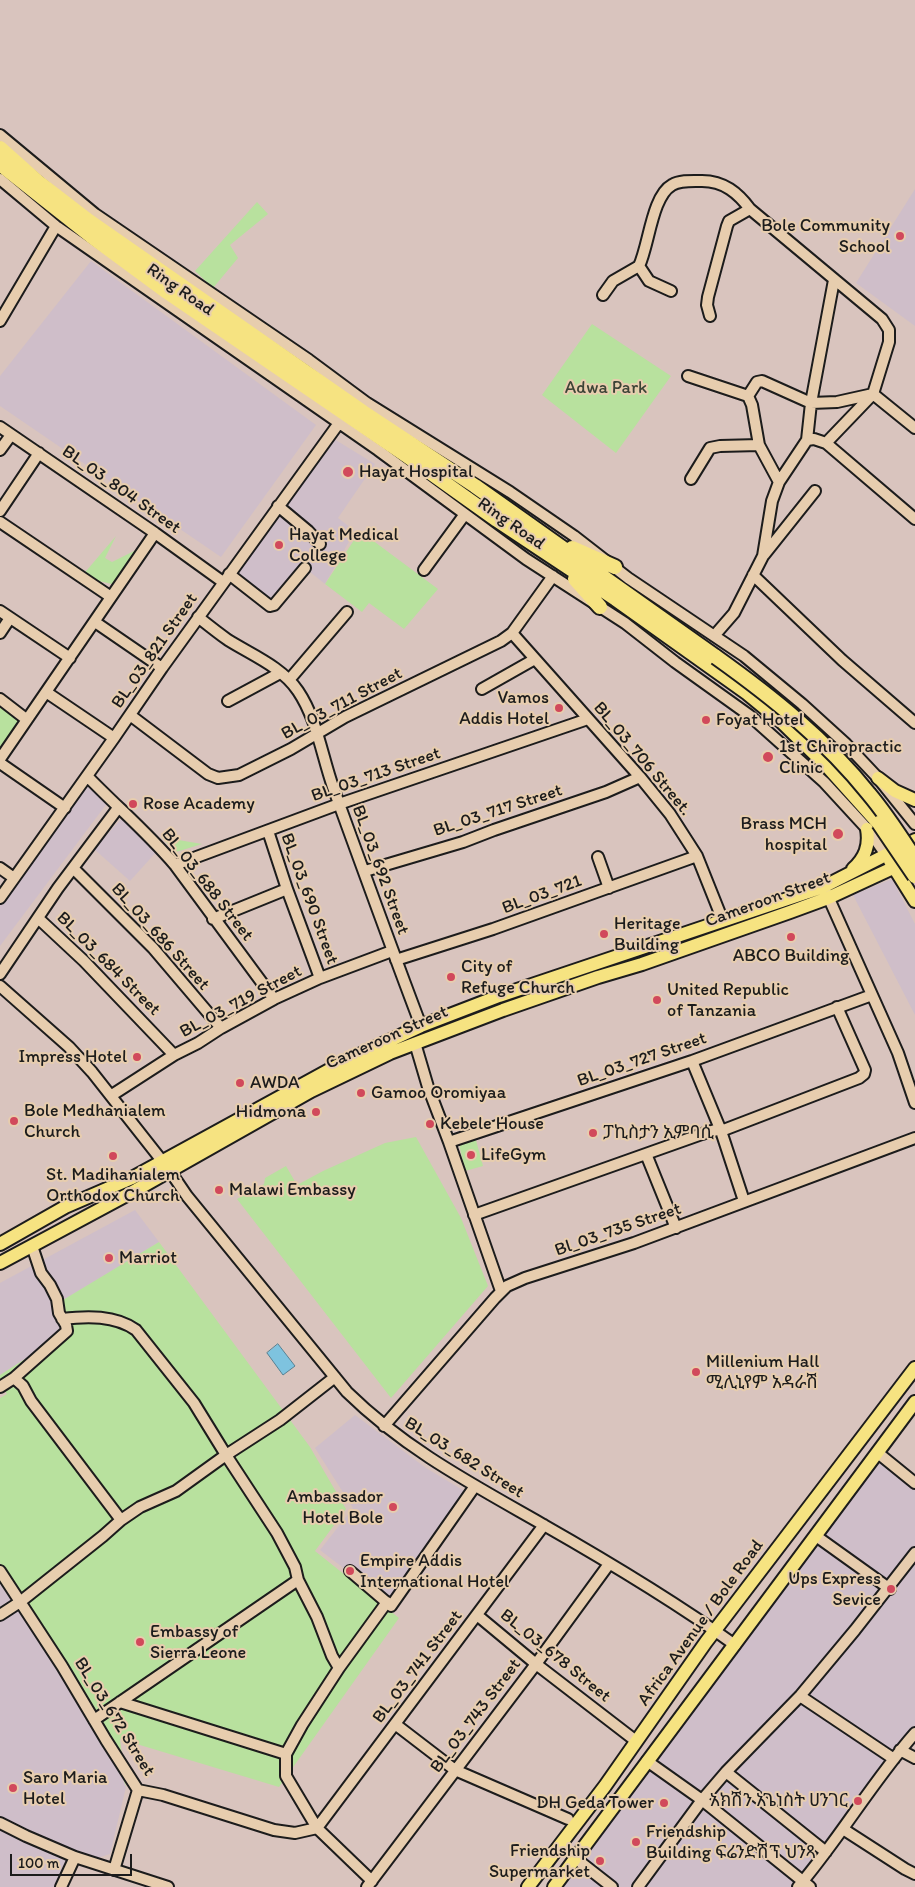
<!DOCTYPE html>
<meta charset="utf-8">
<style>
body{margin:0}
#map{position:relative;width:915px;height:1887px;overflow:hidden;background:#d9c4be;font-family:Itim,sans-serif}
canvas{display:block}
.scale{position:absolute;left:10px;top:1854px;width:122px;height:22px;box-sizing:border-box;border:2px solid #1c1c1c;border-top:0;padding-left:6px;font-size:15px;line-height:18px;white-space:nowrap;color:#1c1c1c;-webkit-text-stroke:4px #e7cdae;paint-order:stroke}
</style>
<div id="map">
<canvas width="915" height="1887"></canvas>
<div class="scale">100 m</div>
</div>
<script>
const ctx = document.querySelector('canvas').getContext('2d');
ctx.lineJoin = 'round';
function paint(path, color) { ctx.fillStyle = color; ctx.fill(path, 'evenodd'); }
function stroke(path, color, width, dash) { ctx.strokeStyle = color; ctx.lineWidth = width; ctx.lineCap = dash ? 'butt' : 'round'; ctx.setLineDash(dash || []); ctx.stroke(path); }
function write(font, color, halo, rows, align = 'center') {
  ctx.font = font + ' Itim,"Noto Sans Ethiopic",sans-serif'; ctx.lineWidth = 4; ctx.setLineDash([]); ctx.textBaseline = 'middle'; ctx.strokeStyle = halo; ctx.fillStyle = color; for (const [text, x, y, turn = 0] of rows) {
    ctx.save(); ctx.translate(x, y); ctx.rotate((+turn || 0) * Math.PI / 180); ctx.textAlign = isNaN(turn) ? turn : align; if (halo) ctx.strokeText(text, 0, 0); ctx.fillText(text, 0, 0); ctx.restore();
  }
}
const built = new Path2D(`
 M915 189V326L856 283Z
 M91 261 316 425 221 557 0 406V376Z
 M334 439 375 464 338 518 355 531 325 584 305 568 270 606 235 575 328 443Z
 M86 785 108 802 0 946V901Z
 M123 817 159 849 130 881 94 849Z
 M892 879 915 924V1015L853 895Z
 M135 1210 159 1242 59 1303 72 1329 0 1375V1283Z
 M355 1415 426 1468 471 1495 389 1603 320 1550 353 1508 315 1448Z
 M876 1457 915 1488V1735L791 1887H556Z
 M0 1563 107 1733 126 1787 110 1854 63 1869 57 1887H0Z`);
const green = new Path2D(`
 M257 202 268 214 230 245 238 258 213 288 195 271Z
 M592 324 671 376 616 453 542 395Z
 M360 531 438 589 404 629 369 603 362 612 325 584Z
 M116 536 105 558 112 562 136 550 112 584 81 577Z
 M0 697 28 716 0 757Z
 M161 837 202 844 176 852Z
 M416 1137 461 1218 488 1286 391 1398 237 1199 264 1184 265 1178 286 1166 297 1185 323 1171 385 1143Z
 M476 1140 483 1166 465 1171 459 1144Z
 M159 1242 310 1447 346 1509 315 1551 399 1618 279 1787 120 1739 126 1787 107 1733 0 1563V1398L7 1394 0 1384V1375L72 1329 58 1303Z`);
const water = new Path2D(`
 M278 1344 295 1366 283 1375 267 1353Z`);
const minor = new Path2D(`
 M0 135 95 214 309 360 367 403 510 492 574 536 628 578 744 656 802 704 846 744 878 778 915 824
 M0 179 56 226 378 450 526 559 625 623 675 662 749 715 824 782 870 832 886 855
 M750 209 882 319 889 330V342L873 394 826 443
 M639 266 649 281 671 291
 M603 295 613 281 639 266C649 245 652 196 672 185 680 180 693 181 702 181 724 181 738 193 750 209L729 221 727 226 708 297 707 305 710 316
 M0 321 56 226
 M688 376 748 396 752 405 759 445 779 482
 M748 396 757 382 762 381 811 403 834 280
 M0 427 155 533 223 582
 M807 440 811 403 837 402 873 394 915 428
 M0 450 11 435
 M691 479 710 448 720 446 759 445
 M278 506 308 531 320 544
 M0 511 39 453
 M0 522 111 597
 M764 555 815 491
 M424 570 465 514
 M229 574 270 606 274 605 305 568
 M753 575 842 660 915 723
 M0 611 70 658
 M198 617C208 625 218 633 228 640 252 655 282 667 298 691 317 719 322 756 333 787 362 867 391 947 421 1026
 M95 622 162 668
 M0 633 10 618
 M512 633 640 777 670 814 697 856 723 921
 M714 636 734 613 763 556 772 501 779 482 807 440 814 439 826 443 915 519
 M289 680 347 612
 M482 689 535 659
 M46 692 114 738
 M0 699 26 719
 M228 701 280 673
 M130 715 208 774 218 778 239 775 291 749 345 717 501 641 512 633 553 576
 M0 759 155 533
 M0 763 65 808
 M87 776C116 806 148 833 175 865L274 999
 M268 831 287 889 320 978
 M598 857 609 888
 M175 865 339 804 588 719
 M0 868 14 878
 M74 869 153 948 221 1028
 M365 871 463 842 494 830 606 792 640 777
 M826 892 898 1053 915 1103
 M0 898 114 738 162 668 339 423
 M39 919 84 961 174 1055
 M213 919 287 889
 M396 960 493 929 697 856
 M0 974 58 888 118 808
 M0 986 69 1047 92 1072 170 1171 187 1196 347 1392C405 1449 472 1484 542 1524 607 1561 674 1601 735 1645
 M415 1043 428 1087 449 1142 501 1291
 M692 1061 721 1131 744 1201
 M112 1095 174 1055 198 1043 221 1028 274 999 320 978 392 951
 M449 1142 692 1061 872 995
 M646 1154 676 1228
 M474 1215 702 1134 715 1130 721 1131 859 1078 864 1074 865 1070 837 1007
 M62 1319C87 1316 115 1315 136 1330L194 1403 226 1455 277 1533 295 1567 298 1580 317 1617 332 1656 339 1668 302 1725 286 1754V1776L317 1828 372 1881
 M14 1378 67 1331 66 1325 59 1313 57 1299 50 1285 41 1273 32 1246
 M0 1387 14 1378 23 1386 31 1401 121 1520
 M384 1426 495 1298 507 1286 525 1278 634 1243 915 1138
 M878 1453 915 1483
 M816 1536 890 1589
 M0 1571 62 1666 106 1740 138 1790
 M350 1571 391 1606 475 1486
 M0 1615 20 1602 103 1536 121 1520 140 1507 176 1491 226 1455 280 1420 335 1377
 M477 1615 536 1664 636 1741
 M339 1668 387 1602
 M800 1696 894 1759
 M120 1702 286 1754
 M94 1720 298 1580
 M395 1724 455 1770 568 1819
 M900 1750 915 1758
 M647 1761 702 1800 810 1887
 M726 1772 826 1852
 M138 1790 163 1795 274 1830 295 1833 317 1828
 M0 1823 26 1836 75 1857 168 1887
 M317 1828 544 1525
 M843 1829 905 1869 915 1874
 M575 1858 612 1887
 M114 1870 138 1790
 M61 1887 75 1857
 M367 1887 536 1664 609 1564
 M638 1887 702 1800 726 1772 800 1696 855 1630 915 1553
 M798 1887C840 1838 872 1782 915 1733`);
const major = new Path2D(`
 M878 778 895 791 915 800
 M890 861 915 901
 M853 869C865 858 870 846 867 829
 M0 1244 65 1207 132 1178 342 1063 421 1026 499 996 823 887 915 840
 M0 1263 136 1190 311 1091 390 1053 503 1010 598 977 642 964 790 912 828 898 895 867 913 857
 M528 1887 605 1786 706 1642 915 1368
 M554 1887 915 1402`);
const highway = new Path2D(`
 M0 148 37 181 89 221 363 412 475 486 716 657
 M0 164 91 236 167 292 407 456 497 520 616 599 748 693 782 721 828 766 879 823
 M572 548 615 567
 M575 579 600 607`);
const highwayBridge = new Path2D(`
 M716 657C772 697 826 740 869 794 886 814 900 836 915 859
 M879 823 915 876`);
const markers = [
 [900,236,5,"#d1495b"],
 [348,472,6,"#d1495b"],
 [279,545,5,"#d1495b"],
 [559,708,5,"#d1495b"],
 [706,720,5,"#d1495b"],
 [768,757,6,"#d1495b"],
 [133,804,5,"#d1495b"],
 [838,834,6,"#d1495b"],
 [604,934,5,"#d1495b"],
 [791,937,5,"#d1495b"],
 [451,977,5,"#d1495b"],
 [657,1000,5,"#d1495b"],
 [137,1057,5,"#d1495b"],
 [240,1083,5,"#d1495b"],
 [361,1093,5,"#d1495b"],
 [316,1112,5,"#d1495b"],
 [14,1121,5,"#d1495b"],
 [430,1124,5,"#d1495b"],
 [593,1133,5,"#d1495b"],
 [471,1155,5,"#d1495b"],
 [113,1156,5,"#d1495b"],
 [219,1190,5,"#d1495b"],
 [109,1258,5,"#d1495b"],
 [696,1372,5,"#d1495b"],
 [393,1507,5,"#d1495b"],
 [350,1571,5,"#d1495b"],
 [891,1589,5,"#d1495b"],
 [140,1642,5,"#d1495b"],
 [13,1788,5,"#d1495b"],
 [858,1801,5,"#d1495b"],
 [664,1803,5,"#d1495b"],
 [636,1842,5,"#d1495b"],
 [600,1861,5,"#d1495b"]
];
const poiNames = [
 ["Bole Community",890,226,"right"],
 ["School",890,247,"right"],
 ["Hayat Hospital",359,472],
 ["Hayat Medical",289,535],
 ["College",289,556],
 ["Vamos",549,698,"right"],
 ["Addis Hotel",549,719,"right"],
 ["Foyat Hotel",716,720],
 ["1st Chiropractic",779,747],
 ["Clinic",779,768],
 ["Rose Academy",143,804],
 ["Brass MCH",827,824,"right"],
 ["hospital",827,845,"right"],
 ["Heritage",614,924],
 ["Building",614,945],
 ["ABCO Building",791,956,"center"],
 ["City of",461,967],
 ["Refuge Church",461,988],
 ["United Republic",667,990],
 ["of Tanzania",667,1011],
 ["Impress Hotel",127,1057,"right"],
 ["AWDA",250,1083],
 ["Gamoo Oromiyaa",371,1093],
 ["Bole Medhanialem",24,1111],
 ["Church",24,1132],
 ["Hidmona",306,1112,"right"],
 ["Kebele House",440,1124],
 ["ፓኪስታን ኢምባሲ",603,1133],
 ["LifeGym",481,1155],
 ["St. Madihanialem",113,1175,"center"],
 ["Orthodox Church",113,1196,"center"],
 ["Malawi Embassy",229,1190],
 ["Marriot",119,1258],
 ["Millenium Hall",706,1362],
 ["ሚሊኒየም አዳራሽ",706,1383],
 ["Ambassador",383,1497,"right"],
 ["Hotel Bole",383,1518,"right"],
 ["Empire Addis",360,1561],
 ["International Hotel",360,1582],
 ["Ups Express",881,1579,"right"],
 ["Sevice",881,1600,"right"],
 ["Embassy of",150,1632],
 ["Sierra Leone",150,1653],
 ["Saro Maria",23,1778],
 ["Hotel",23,1799],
 ["አክሽን አጌነስት ሀንገር",848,1801,"right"],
 ["DH Geda Tower",654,1803,"right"],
 ["Friendship",646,1832],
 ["Building ፍሬንድሽፕ ህንጻ",646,1853],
 ["Friendship",590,1851,"right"],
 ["Supermarket",590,1872,"right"]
];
const streetNames = [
 ["Ring Road",180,290,35],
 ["BL_03_804 Street",121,490,35],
 ["Ring Road",511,524,35],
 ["BL_03_821 Street",155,651,-55],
 ["BL_03_711 Street",342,704,-28],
 ["BL_03_706 Street.",642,759,50],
 ["BL_03_713 Street",376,775,-19],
 ["BL_03_717 Street",498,811,-18],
 ["BL_03_692 Street",380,870,70],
 ["BL_03_688 Street",207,885,52],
 ["BL_03_721",542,895,-20],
 ["BL_03_690 Street",309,899,70],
 ["Cameroon Street",768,900,-20],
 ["BL_03_686 Street",160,937,48],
 ["BL_03_684 Street",108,964,45],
 ["BL_03_719 Street",241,1002,-28],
 ["Cameroon Street",387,1038,-24],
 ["BL_03_727 Street",642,1060,-19],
 ["Bl_03_735 Street",618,1230,-19],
 ["BL_03_682 Street",464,1458,32],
 ["Africa Avenue / Bole Road",701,1623,-54],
 ["BL_03_678 Street",555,1656,39],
 ["BL_03_741 Street",418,1667,-53],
 ["BL_03_743 Street",476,1716,-53],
 ["BL_03_672 Street",114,1717,58]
];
const parkNames = [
 ["Adwa Park",606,388]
];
paint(built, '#cfbec9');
paint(green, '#b8e19e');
paint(water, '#7ec3df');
stroke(water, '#578091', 1);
stroke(minor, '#1c1c1c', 14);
stroke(major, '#1c1c1c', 16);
stroke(highway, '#1c1c1c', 18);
stroke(minor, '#e7cdae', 10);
stroke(major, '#f6e381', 12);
stroke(highway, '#f6e381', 14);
stroke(highwayBridge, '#1c1c1c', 18, []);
stroke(highwayBridge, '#f6e381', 14);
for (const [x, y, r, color] of markers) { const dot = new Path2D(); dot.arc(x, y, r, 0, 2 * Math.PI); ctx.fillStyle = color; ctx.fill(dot); stroke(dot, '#e7cdae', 2); }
write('18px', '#1c1c1c', '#e7cdae', poiNames, 'left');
write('18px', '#1c1c1c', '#e7cdae', streetNames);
write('18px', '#3b4336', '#e7cdae', parkNames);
</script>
